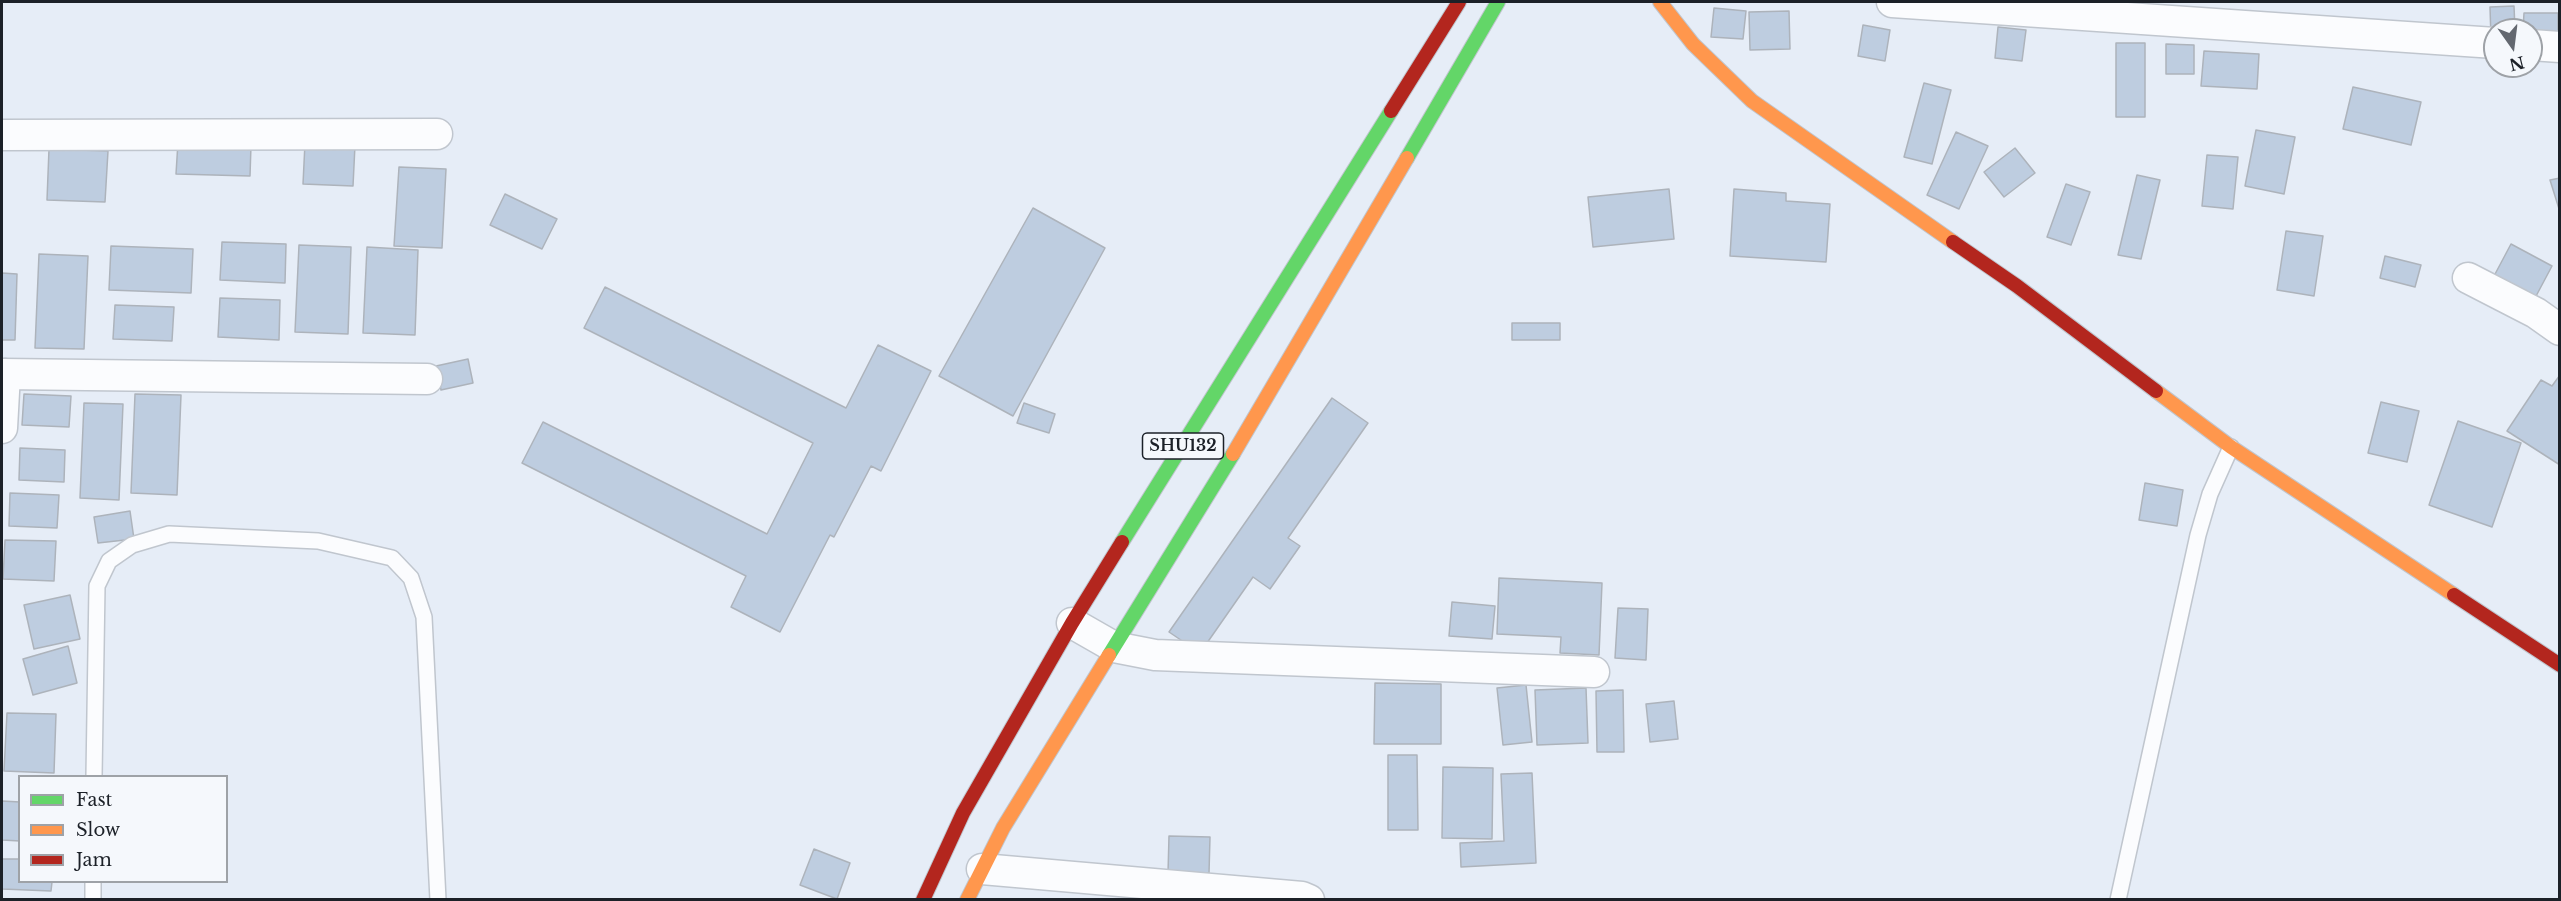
<!DOCTYPE html>
<style>
body{margin:0}
#map{position:relative;width:2561px;height:901px;overflow:hidden;background:#e6edf7;font-family:"Libre Baskerville",serif}
canvas{display:block}
.frame{position:absolute;inset:0;border:3px solid #1c2128;pointer-events:none}
.legend{position:absolute;left:18px;top:775px;width:210px;height:108px;box-sizing:border-box;background:#f5f8fc;border:2px solid #9ea2a7;margin:0;padding:8px 10px;list-style:none;font-size:18px;color:#1c2128}
.legend li{display:flex;align-items:center;gap:12px;height:30px}
.legend b{width:30px;border:2px solid #9ea2a7}
.north{position:absolute;left:2483px;top:18px;width:60px;height:60px;box-sizing:border-box;background:#f5f8fc;border:2px solid #9ea2a7;border-radius:50%;rotate:166deg;font-size:16px;font-weight:700;line-height:24px;text-align:center;color:#1c2128}
.north::after{content:'';display:block;margin:auto;width:21px;height:27px;background:#636870;clip-path:polygon(50% 0,100% 100%,50% 72%,0 100%)}
</style>
<div id="map">
<canvas width="2561" height="901"></canvas>
<div class="frame"></div>
<ul class="legend">
<li><b style="height:8px;background:#63d668"></b>Fast</li>
<li><b style="height:8px;background:#ff974d"></b>Slow</li>
<li><b style="height:8px;background:#b3261e"></b>Jam</li>
</ul>
<div class="north">N</div>
</div>
<script>
const ctx = document.querySelector('canvas').getContext('2d');
ctx.lineJoin = 'round';
function paint(path, color) { ctx.fillStyle = color; ctx.fill(path, 'evenodd'); }
function stroke(path, color, width, dash) { ctx.strokeStyle = color; ctx.lineWidth = width; ctx.lineCap = dash ? 'butt' : 'round'; ctx.setLineDash(dash || []); ctx.stroke(path); }
function write(font, color, halo, rows, align = 'center') {
  ctx.font = font + ' "Libre Baskerville",serif'; ctx.lineWidth = 5; ctx.setLineDash([]); ctx.textBaseline = 'middle'; ctx.strokeStyle = halo; ctx.fillStyle = color; for (const [text, x, y, turn = 0] of rows) {
    ctx.save(); ctx.translate(x, y); ctx.rotate((+turn || 0) * Math.PI / 180); ctx.textAlign = isNaN(turn) ? turn : align; if (halo) ctx.strokeText(text, 0, 0); ctx.fillText(text, 0, 0); ctx.restore();
  }
}
const building = new Path2D(`
 M2514 6 2515 30H2495L2491 39 2490 7Z
 M1714 8 1746 11 1743 39 1711 37Z
 M1789 11 1790 49 1750 50 1749 12Z
 M2524 13H2558V42L2531 41V30H2523Z
 M1863 25 1890 30 1885 61 1858 56Z
 M1998 27 2026 30 2022 61 1995 58Z
 M2116 43H2145V117H2116Z
 M2166 44 2194 45V74H2166Z
 M2204 51 2259 54 2257 89 2201 86Z
 M1924 83 1951 90 1932 164 1904 157Z
 M2353 87 2421 102 2411 145 2343 129Z
 M2256 130 2295 137 2284 194 2245 186Z
 M1956 132 1988 146 1959 209 1927 195Z
 M178 142 251 145 250 176 176 174Z
 M305 143 355 145 353 186 303 184Z
 M2015 148 2035 173 2004 197 1984 172Z
 M49 149 108 151 105 202 47 200Z
 M2207 155 2238 157 2233 209 2202 206Z
 M399 167 446 169 442 248 394 246Z
 M2137 175 2160 180 2141 259 2118 255Z
 M2560 178V212L2550 180Z
 M2066 184 2090 192 2071 245 2047 237Z
 M1669 189 1674 239 1593 247 1588 197Z
 M1734 189 1786 193V201L1830 204 1826 262 1730 256Z
 M505 194 557 219 542 249 490 225Z
 M1033 208 1105 248 1013 416 939 376Z
 M2286 231 2323 236 2314 296 2277 290Z
 M222 242 286 244 285 283 220 280Z
 M2511 244 2552 266 2535 298 2494 276Z
 M299 245 351 247 348 334 295 332Z
 M111 246 193 249 191 293 109 290Z
 M367 247 418 250 415 335 363 333Z
 M39 254 88 256 84 349 35 348Z
 M2385 256 2421 265 2415 287 2380 278Z
 M2 273 17 274 15 340H2Z
 M605 287 846 408 878 345 931 371 881 471 871 466 834 537 830 535 780 632 731 607 746 576 522 463 543 422 767 534 813 443 584 328Z
 M220 298 280 300 279 340 218 337Z
 M115 305 174 307 172 341 113 339Z
 M1512 323H1560V340H1512Z
 M468 359 473 383 441 390 436 366Z
 M2560 375V465L2507 431 2541 380 2552 386Z
 M24 394 71 396 69 427 22 425Z
 M135 394 181 395 177 495 131 493Z
 M1332 398 1368 423 1288 538 1300 546 1270 589 1253 577 1200 653 1169 632Z
 M2381 402 2419 411 2407 462 2368 453Z
 M84 403 123 404 119 500 80 498Z
 M1024 403 1055 414 1049 433 1017 423Z
 M2458 421 2521 443 2492 527 2429 505Z
 M20 448 65 450 64 482 19 480Z
 M2145 483 2183 490 2177 526 2139 520Z
 M10 493 59 495 57 528 9 526Z
 M130 511 134 539 98 543 94 517Z
 M5 540 56 541 54 581 3 579Z
 M1499 578 1602 583 1599 655 1560 653 1561 637 1497 634Z
 M70 595 80 639 34 649 24 605Z
 M1452 602 1495 606 1492 639 1449 636Z
 M1618 608 1648 609 1646 660 1615 658Z
 M68 646 77 683 33 695 23 659Z
 M1375 683 1441 684V744H1374Z
 M1526 685 1532 742 1503 745 1497 688Z
 M1586 688 1588 743 1537 745 1535 690Z
 M1623 690 1624 752H1597L1596 691Z
 M1674 701 1678 739 1650 742 1646 704Z
 M7 713 56 714 54 773 4 771Z
 M1388 755H1417L1418 830H1388Z
 M1443 767 1493 768 1492 839 1442 838Z
 M1532 773 1536 863 1461 867 1460 843 1504 841 1501 774Z
 M2 801 20 802V841L2 840Z
 M1169 836 1210 837 1209 873H1168Z
 M814 849 850 863 837 899 800 885Z
 M2 859H20V882H52L51 891 2 889Z`);
const lane = new Path2D(`
 M94 776 97 586 109 561 132 545 169 534 318 541 392 558 411 578 424 617 438 900
 M93 900V882
 M2118 900 2198 535 2210 494 2231 447`);
const street = new Path2D(`
 M1892 2 2495 43
 M2531 45 2560 47
 M2 135 437 134
 M2468 278 2536 313 2560 330
 M2 374 427 379
 M2 428 5 374
 M1072 623 1114 647 1155 655 1594 672
 M982 869 1302 897 1309 900`);
const fast = new Path2D(`
 M1407 158 1498 2
 M1122 542 1391 111
 M1109 655 1233 454`);
const slow = new Path2D(`
 M1660 2 1693 44 1752 101 1953 242
 M2156 391 2231 447 2454 595
 M1233 454 1407 158
 M967 900 1003 828 1109 655`);
const jam = new Path2D(`
 M1391 111 1459 2
 M1953 242 2017 286 2156 391
 M2454 595 2560 665
 M923 900 963 813 1072 623 1122 542`);
const shields = [
 [1183,446,81]
];
const shieldNames = [
 ["SHU132",1183,446]
];
paint(building, '#becde0');
stroke(building, '#adb3bb', 1.5);
stroke(lane, '#c0c6ce', 18);
stroke(street, '#c0c6ce', 33);
stroke(fast, '#c0c6ce', 16);
stroke(slow, '#c0c6ce', 16);
stroke(jam, '#c0c6ce', 16);
stroke(lane, '#fbfcfe', 15);
stroke(street, '#fbfcfe', 30);
stroke(fast, '#63d668', 14);
stroke(slow, '#ff974d', 14);
stroke(jam, '#b3261e', 14);
for (const [x, y, w] of shields) { const box = new Path2D(); box.roundRect(x - w / 2, y - 13, w, 26, 4.5); ctx.fillStyle = '#f5f8fc'; ctx.fill(box); stroke(box, '#1c2128', 1.5); }
write('bold 16px', '#1c2128', null, shieldNames);
</script>
